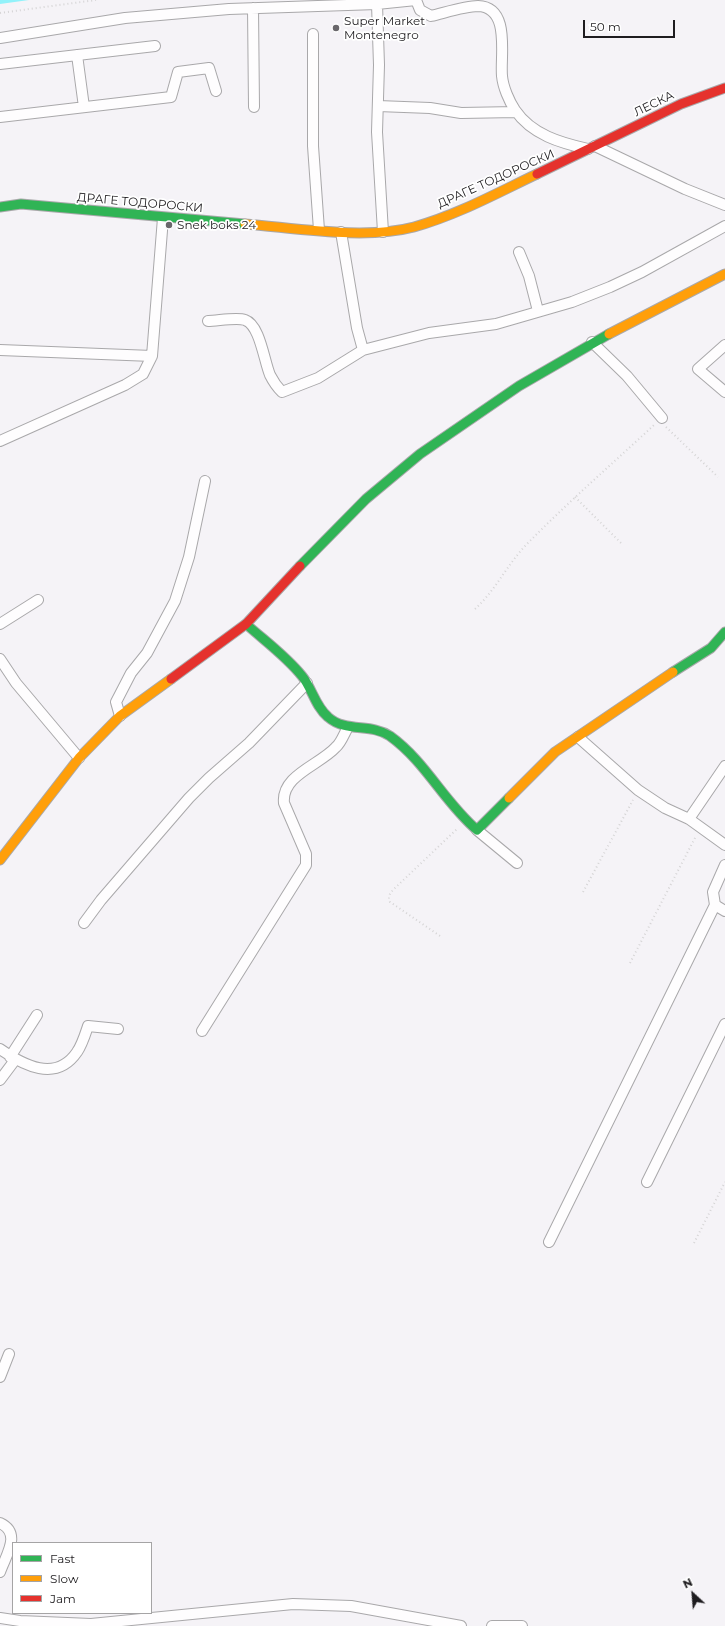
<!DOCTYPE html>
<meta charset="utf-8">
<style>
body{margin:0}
#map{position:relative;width:725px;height:1626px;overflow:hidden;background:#f5f3f7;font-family:Montserrat,sans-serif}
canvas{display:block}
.legend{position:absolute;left:12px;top:1542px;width:140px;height:72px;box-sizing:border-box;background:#fff;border:1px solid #a5a4a5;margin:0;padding:5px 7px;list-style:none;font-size:12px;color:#1e1c1f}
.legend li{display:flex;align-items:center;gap:8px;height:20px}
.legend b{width:20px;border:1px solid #a5a4a5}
.north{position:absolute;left:673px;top:1574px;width:40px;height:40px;-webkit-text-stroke:3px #fff;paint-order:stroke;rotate:334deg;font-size:11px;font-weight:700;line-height:16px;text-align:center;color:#1e1c1f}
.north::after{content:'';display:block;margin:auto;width:14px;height:18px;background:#1e1c1f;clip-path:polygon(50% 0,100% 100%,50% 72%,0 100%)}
.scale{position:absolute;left:583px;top:20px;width:92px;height:18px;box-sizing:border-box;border:2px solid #1e1c1f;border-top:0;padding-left:5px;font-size:12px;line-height:14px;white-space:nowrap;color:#1e1c1f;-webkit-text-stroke:3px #fff;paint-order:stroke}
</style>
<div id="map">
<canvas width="725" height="1626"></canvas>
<ul class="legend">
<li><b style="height:5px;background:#30b455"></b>Fast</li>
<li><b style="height:5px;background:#ff9f0a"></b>Slow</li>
<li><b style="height:5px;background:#e5322d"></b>Jam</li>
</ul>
<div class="north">N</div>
<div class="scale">50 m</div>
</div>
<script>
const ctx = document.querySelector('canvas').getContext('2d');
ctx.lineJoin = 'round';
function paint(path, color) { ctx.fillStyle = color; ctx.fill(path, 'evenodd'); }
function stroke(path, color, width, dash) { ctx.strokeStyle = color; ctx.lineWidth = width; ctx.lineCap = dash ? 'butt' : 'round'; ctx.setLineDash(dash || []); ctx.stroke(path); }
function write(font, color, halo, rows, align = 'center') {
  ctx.font = font + ' Montserrat,sans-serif'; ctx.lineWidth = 3.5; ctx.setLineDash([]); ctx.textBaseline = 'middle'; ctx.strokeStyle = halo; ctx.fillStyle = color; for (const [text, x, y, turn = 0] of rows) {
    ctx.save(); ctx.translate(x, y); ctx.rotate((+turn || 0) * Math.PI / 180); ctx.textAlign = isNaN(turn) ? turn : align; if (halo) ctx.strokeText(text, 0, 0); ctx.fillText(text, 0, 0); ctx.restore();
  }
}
const water = new Path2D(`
 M0 0H29L0 4Z`);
const path = new Path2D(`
 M0 13 96 0
 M666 427 718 477
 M575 497 622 544
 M475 609C495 591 507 565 526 545 567 503 611 465 654 425
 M583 892 633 800
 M440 936 390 902C387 896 391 892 395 888L457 829
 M630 963 696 836
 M694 1243 725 1182`);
const street = new Path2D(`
 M416 0 420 10 431 16C444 13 465 6 478 6 511 7 500 56 502 76 503 87 509 101 515 110 532 135 561 143 588 149
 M377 4 379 65 377 132 383 232
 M253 8 254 107
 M313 34V146L319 230
 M0 38 125 18 229 9 377 4 416 0
 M77 55 84 107
 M0 64 155 46
 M378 106 430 108 461 113 516 112
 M0 117 171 97 178 72 209 68 216 91
 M595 146 685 189 725 205
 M341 232 357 328 363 350
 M519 252 529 276 538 311
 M208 321C217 321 237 317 245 320 260 325 264 361 270 375 273 381 277 387 282 392L318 378 363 350 429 333 496 324 572 302 610 287 642 272 725 226
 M592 342 627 376 662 418
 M725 345 698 369 725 392
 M0 350 152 356 163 218
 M0 441 125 385 143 374 152 356
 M0 624 38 600
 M0 659 16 683 79 758
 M120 716 116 702 131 673 147 653 175 601 189 557 205 481
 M578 737 638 790 665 808 689 819 725 845
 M689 819 725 766
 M477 830 517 863
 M725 865 713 892 715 905 725 911
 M84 923 101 900 189 798 209 778 249 743 307 683
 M202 1031 306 865V854L284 803C281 775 320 765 336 747 341 743 344 734 347 729
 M0 1049C23 1065 56 1083 77 1052 82 1045 85 1035 88 1026L118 1029
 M10 1057 37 1015
 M0 1080 15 1060
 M647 1182 725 1024
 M549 1242 715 905
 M0 1377 9 1354
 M0 1523C22 1533 6 1555 0 1572
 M0 1618 20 1621 91 1624 293 1604 351 1606 461 1626
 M492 1626H522`);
const fast = new Path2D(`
 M0 207 21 204 245 224
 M300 566 366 499 420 454 519 386 609 334
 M246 624C265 641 286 656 302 676 312 688 315 706 328 717 346 733 371 723 390 736 426 762 444 802 477 830L509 798
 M673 672 711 648 725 632`);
const slow = new Path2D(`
 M245 224C296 228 365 240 414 227 457 215 497 193 537 174
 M609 334 725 274
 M509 798 555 752 673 672
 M0 860 79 758 120 716 171 679`);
const jam = new Path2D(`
 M537 174 681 104 725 88
 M171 679 246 624 300 566`);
const markers = [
 [336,28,4,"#69676b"],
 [169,225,4,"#69676b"]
];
const poiNames = [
 ["Super Market",344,21],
 ["Montenegro",344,35],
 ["Snek boks 24",177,225]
];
const streetNames = [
 ["ЛЕСКА",654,104,-26],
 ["ДРАГЕ ТОДОРОСКИ",496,179,-24],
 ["ДРАГЕ ТОДОРОСКИ",140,203,5]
];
paint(water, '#92f2fa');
stroke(street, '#a9a8aa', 12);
stroke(fast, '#a9a8aa', 11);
stroke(slow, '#a9a8aa', 11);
stroke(jam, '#a9a8aa', 11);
stroke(path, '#d5d4d5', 2, [1, 3]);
stroke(street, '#fefdfe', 10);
stroke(fast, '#30b455', 9);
stroke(slow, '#ff9f0a', 9);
stroke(jam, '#e5322d', 9);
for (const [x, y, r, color] of markers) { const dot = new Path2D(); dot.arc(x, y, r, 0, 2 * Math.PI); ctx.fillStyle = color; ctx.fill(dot); stroke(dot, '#fff', 1.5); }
write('12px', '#1e1c1f', '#fff', poiNames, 'left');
write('12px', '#1e1c1f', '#fff', streetNames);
</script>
